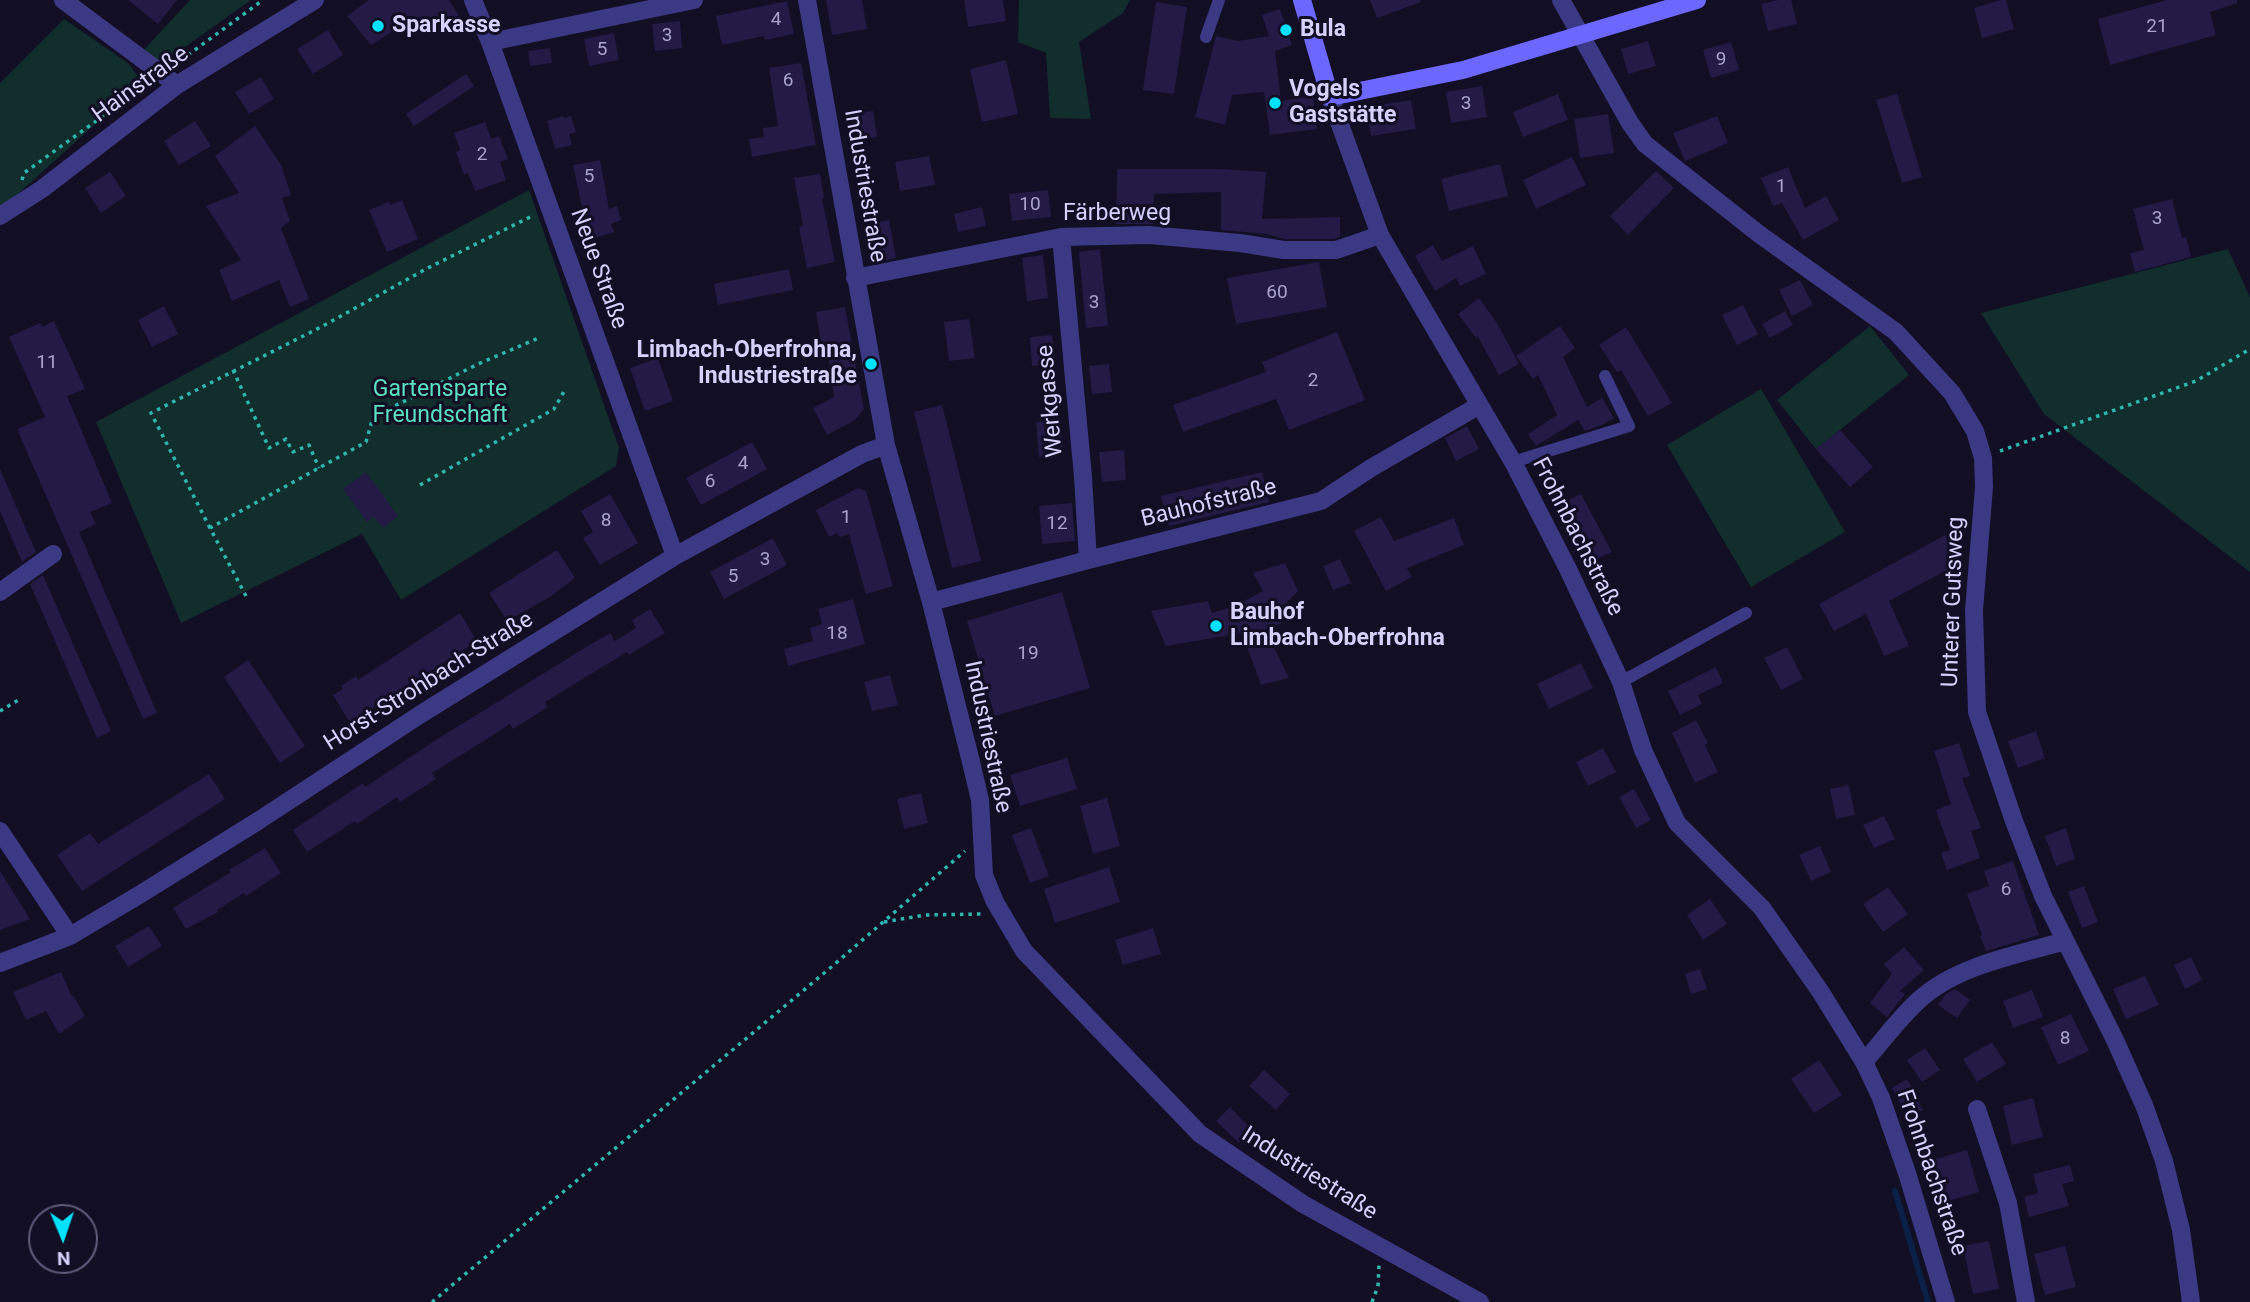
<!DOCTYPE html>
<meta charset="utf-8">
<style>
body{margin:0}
#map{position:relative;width:2250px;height:1302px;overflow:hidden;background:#120e24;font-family:Roboto,sans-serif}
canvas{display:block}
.north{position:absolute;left:28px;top:1204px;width:70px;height:70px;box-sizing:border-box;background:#120e24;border:2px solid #605c7c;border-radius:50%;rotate:178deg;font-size:19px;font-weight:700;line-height:28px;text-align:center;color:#d6d1ff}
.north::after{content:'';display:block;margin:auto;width:24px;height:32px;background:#00e2fc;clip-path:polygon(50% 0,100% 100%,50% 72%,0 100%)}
</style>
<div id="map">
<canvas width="2250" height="1302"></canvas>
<div class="north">N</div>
</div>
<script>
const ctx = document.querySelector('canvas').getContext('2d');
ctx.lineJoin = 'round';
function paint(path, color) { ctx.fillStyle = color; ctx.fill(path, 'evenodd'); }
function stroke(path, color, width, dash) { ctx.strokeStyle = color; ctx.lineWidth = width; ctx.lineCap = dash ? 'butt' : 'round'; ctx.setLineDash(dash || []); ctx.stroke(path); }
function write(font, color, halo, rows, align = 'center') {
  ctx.font = font + ' Roboto,sans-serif'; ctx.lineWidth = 6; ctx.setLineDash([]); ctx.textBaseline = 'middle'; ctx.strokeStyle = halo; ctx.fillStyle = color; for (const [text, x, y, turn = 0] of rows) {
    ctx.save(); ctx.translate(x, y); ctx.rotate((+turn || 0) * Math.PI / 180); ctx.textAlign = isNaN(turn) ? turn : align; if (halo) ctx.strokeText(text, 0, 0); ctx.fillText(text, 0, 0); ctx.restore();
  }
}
const green = new Path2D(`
 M190 0H251L154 69 140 54Z
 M1019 0H1130L1123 13 1079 42 1091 119 1050 118 1046 53 1018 42Z
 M64 19 128 63 142 82 0 210V83Z
 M529 190 619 448 616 466 401 600 362 534 181 623 96 422Z
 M2228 249 2250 297V572L2044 414 1981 313Z
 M1870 326 1909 375 1816 449 1777 400Z
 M1761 389 1845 532 1751 587 1667 445Z`);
const stream = new Path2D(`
 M1895 1191 1928 1302`);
const building = new Path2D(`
 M128 0H177L158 24Z
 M369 0H449L459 16 431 36 415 17 371 45 347 16Z
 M826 0H862L867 29 832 35Z
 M964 0H1003L1006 21 968 27Z
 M1370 0H1420L1421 2 1377 18Z
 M1778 0H1791L1797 24 1768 31 1761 4Z
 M2001 0H2006L2014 29 1982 38 1974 8Z
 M2167 0H2237V3L2210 12 2216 35 2110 65 2098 19Z
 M787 1 794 34 765 40 764 36 722 45 716 16Z
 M1156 2 1187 7 1174 94 1143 90Z
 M1280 9 1292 45 1275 51 1281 101 1313 96 1317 129 1270 135 1264 92 1232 95 1225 125 1195 117 1216 36 1238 41 1269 36 1262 15Z
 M680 21 682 48 655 51 652 24Z
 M328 30 343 55 313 74 297 49Z
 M614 33 619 60 589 66 584 39Z
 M1648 41 1656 66 1628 74 1621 49Z
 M1731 42 1739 70 1711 78 1703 50Z
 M550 48 552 63 530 66 528 51Z
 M1006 60 1018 114 982 122 970 69Z
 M801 63 816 145 752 157 749 139 764 137 763 128 778 126 769 68Z
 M466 74 474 86 414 126 406 114Z
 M261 77 274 99 249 114 235 92Z
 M1482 86 1487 117 1451 123 1446 92Z
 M1558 94 1568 120 1523 137 1513 112Z
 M1897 94 1922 177 1902 183 1876 100Z
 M1411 100 1416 129 1371 136 1366 107Z
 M873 111 877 137 860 140 856 113Z
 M1608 114 1614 153 1580 158 1574 119Z
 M563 116 564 118 571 116 576 132 569 134 572 145 555 149 547 121Z
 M1717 116 1728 143 1685 161 1673 133Z
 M195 121 211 146 179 165 164 141Z
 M485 122 491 139 499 136 508 159 500 162 506 180 475 191 468 173 464 175 456 152 460 150 454 133Z
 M255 126 281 165 291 195 282 198 290 221 281 228 309 299 290 307 279 280 232 301 219 270 241 260 206 206 239 193 215 156Z
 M929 156 935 185 900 191 895 162Z
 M1572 157 1586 185 1536 209 1523 180Z
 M600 160 609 209 617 206 621 220 611 224 614 232 591 239 585 222 573 165Z
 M1500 164 1508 196 1449 211 1441 179Z
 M1788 167 1805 208 1826 196 1839 220 1803 240 1782 203 1773 206 1761 178Z
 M1117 169H1222L1266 172 1262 219 1340 217V237L1334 239H1285L1267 234 1221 230V192L1154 194 1153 224H1116Z
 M1656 171 1674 188 1628 235 1610 216Z
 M110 172 126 196 101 213 85 188Z
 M820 174 824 198 822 199 835 262 807 268 799 227 803 226 794 178Z
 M1048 190 1051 217 1012 221 1009 194Z
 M2172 199 2182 238 2186 237 2191 257 2135 272 2130 253 2144 250 2133 209Z
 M402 200 418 239 387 252 369 210 389 202 390 205Z
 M982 207 986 226 958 232 954 214Z
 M889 220 896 258 872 263 865 224Z
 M1433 245 1442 261 1473 246 1486 274 1460 286 1456 278 1435 291 1415 256Z
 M1100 249 1108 326 1086 328 1079 252Z
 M1043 255 1048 298 1027 301 1022 258Z
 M1319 262 1327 307 1236 324 1227 278Z
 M789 269 793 290 718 305 714 284Z
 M1800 280 1813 305 1792 316 1779 290Z
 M1479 298 1497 323 1519 364 1499 375 1478 337 1476 338 1458 314Z
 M1743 305 1758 334 1737 345 1722 315Z
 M164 306 178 334 152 347 138 320Z
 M845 307 864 409 855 420 827 435 813 408 834 397 827 347 822 348 816 312Z
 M1785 311 1793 325 1770 338 1762 324Z
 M969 319 975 358 949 361 944 322Z
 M54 321 85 389 67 396 112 503 90 512 96 524 79 532 157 713 143 719 17 429 45 417 9 337 40 323 42 327Z
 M1560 326 1575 348 1563 357 1587 407 1602 398 1614 418 1602 425 1585 431 1578 420 1536 446 1528 434 1557 415 1538 375 1533 379 1516 356Z
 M1626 327 1672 403 1648 416 1621 370 1617 372 1599 345Z
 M1337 332 1365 400 1289 430 1276 399 1183 432 1173 405 1266 372 1262 362Z
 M1052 335 1055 364 1032 366 1030 337Z
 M658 358 673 401 645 411 630 368Z
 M1109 364 1112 392 1092 394 1089 366Z
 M942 405 981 561 952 568 914 412Z
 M1061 420 1063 455 1039 457 1036 422Z
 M1467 426 1479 449 1456 461 1445 438Z
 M1840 430 1873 467 1850 487 1816 449Z
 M752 442 767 469 701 505 686 478Z
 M1124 450 1126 480 1102 482 1099 452Z
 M0 469 36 552 22 562 0 511Z
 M366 472 398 516 383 528 374 517 367 522 343 489Z
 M1262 472 1269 502 1169 526 1161 496Z
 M858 488 866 491 893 586 866 594 849 534 840 537 837 533 829 537 816 510Z
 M610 494 638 543 600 565 583 538 593 532 581 511Z
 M1581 494 1612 552 1590 562 1580 542 1584 540 1564 502Z
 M1072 503 1075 541 1042 544 1039 506Z
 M1381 517 1394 541 1454 518 1464 545 1407 568 1412 577 1386 591 1354 531Z
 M1945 535 1960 563 1889 601 1909 646 1884 656 1866 614 1834 631 1819 604Z
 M773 538 787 565 724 599 710 572Z
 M557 550 575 578 550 597 507 621 489 593Z
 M1340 559 1351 583 1333 590 1323 566Z
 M1285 563 1298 591 1283 606 1282 623 1265 629 1289 678 1261 685 1242 633 1166 646 1151 611 1208 601 1212 613 1237 605 1263 591 1253 573Z
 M43 575 111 731 97 738 30 584Z
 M1062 592 1090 688 995 716 967 621Z
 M853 599 865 644 788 666 784 649 813 641 810 628 822 624 818 609Z
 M650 609 665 633 629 655 627 652 545 702 548 707 513 729 510 724 471 749 432 773 436 779 400 802 397 797 357 824 355 821 307 852 293 830 363 783 365 787 439 738 591 644 610 633 615 641 636 628 632 620Z
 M460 613 477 641 350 723 333 695 343 689 341 686 356 676 358 680Z
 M1787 647 1803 679 1781 690 1764 658Z
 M248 660 305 746 280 763 224 677Z
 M1581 663 1593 688 1549 709 1537 684Z
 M1716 667 1723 683 1698 695 1702 704 1680 715 1668 691Z
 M890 675 898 705 872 711 864 682Z
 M1696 720 1708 743 1705 745 1718 772 1695 783 1672 733Z
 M2036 731 2045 758 2018 768 2008 741Z
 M1959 743 1970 776 1962 778 1981 828 1971 831 1980 858 1947 870 1941 853 1950 850 1936 810 1951 804 1934 751Z
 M1603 748 1616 772 1588 786 1576 762Z
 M1067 758 1077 789 1020 806 1010 775Z
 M209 774 225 799 82 891 57 855 90 833 98 844Z
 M1849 785 1855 815 1836 819 1830 789Z
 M1634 789 1651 820 1636 828 1619 797Z
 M921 793 928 823 904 829 897 799Z
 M1107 798 1120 846 1093 854 1080 806Z
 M1884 816 1895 839 1874 848 1863 825Z
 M1031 828 1049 876 1030 883 1012 835Z
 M2066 828 2075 859 2056 866 2045 836Z
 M1820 846 1831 872 1811 881 1799 855Z
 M265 848 281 873 246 896 244 893 217 910 218 912 186 929 173 908 231 872 229 870Z
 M2013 861 2039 935 1986 951 1980 936 1982 935 1967 894 1989 886 1984 871Z
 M1109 867 1120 902 1055 923 1044 889Z
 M0 871 30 919 0 930Z
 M2084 886 2098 922 2082 928 2068 892Z
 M1888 887 1908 914 1883 932 1863 904Z
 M1710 899 1727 924 1703 940 1687 915Z
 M149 926 162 946 128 967 115 946Z
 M1153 928 1161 954 1123 965 1115 940Z
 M1904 947 1924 970 1900 991 1905 994 1887 1017 1870 1003 1892 974 1884 964Z
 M2191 957 2202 980 2185 989 2174 965Z
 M1700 969 1707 989 1691 994 1685 974Z
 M61 972 72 997 73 995 85 1016 59 1034 46 1011 26 1020 13 992Z
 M2145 976 2159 1005 2126 1019 2113 989Z
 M1955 989 1970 1000 1957 1018 1938 1005 1946 994Z
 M2032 990 2043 1017 2013 1028 2003 1001Z
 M2071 1014 2089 1051 2058 1065 2041 1027Z
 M1992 1042 2006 1064 1977 1082 1963 1059Z
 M1925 1048 1940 1070 1922 1082 1907 1060Z
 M1819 1060 1842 1095 1814 1113 1791 1079Z
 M1264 1070 1290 1094 1276 1110 1249 1086Z
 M1907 1079 1923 1110 1908 1118 1892 1088Z
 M2033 1098 2043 1137 2012 1145 2003 1106Z
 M1230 1107 1252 1130 1239 1143 1216 1121Z
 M1967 1150 1979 1192 1941 1203 1929 1161Z
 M2070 1165 2074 1181 2062 1184 2069 1206 2029 1217 2024 1197 2038 1193 2033 1174Z
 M1989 1241 1999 1289 1973 1294 1963 1246Z
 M2065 1246 2076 1287 2045 1295 2034 1254Z`);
const path = new Path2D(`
 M188 55 263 0
 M22 180 24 173 117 106
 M233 370 269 448 286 439 293 452 309 445 319 468
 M2000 451 2196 381 2250 349
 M420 485 554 409 566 388
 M210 528 151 413 321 327 426 269 534 215
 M246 596 210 528 366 442 373 417 478 364 541 337
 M0 711 20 699
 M884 922 925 915 981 914
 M432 1302 829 969 965 851
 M1372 1302 1378 1286 1379 1265`);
const service = new Path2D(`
 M1206 37 1219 0
 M1513 462 1629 426 1605 376
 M1621 682 1746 613`);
const minor = new Path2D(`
 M63 0 177 85
 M473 0 490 42 675 556
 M807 0 886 445 931 602 971 762 980 800 984 875 995 902 1024 951 1200 1134 1303 1204 1480 1302
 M1561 0 1630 123 1645 144 1759 234 1896 332 1952 393 1975 431 1983 458 1984 487 1974 610 1977 712 2014 821 2043 896 2115 1040 2144 1105 2164 1161 2181 1230 2191 1302
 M490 42 694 0
 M0 216 42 189 177 85 315 0
 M1061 237 1083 477 1088 560
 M855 278 1061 237 1149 235 1240 243 1284 250H1336L1380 235
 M0 592 53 554
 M931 602 1088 560 1321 501 1371 468 1478 406
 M0 831 70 936
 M0 963 70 936 139 895 258 821 421 714 675 556 862 454 886 445
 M1864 1062C1882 1042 1899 1018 1919 1000 1957 965 2017 955 2065 941
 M1977 1109 2008 1203 2026 1302`);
const tertiary = new Path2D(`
 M1330 97 1380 235 1513 462 1568 569 1621 682 1643 750 1677 823 1762 908 1820 991 1864 1062 1881 1098 1907 1173 1946 1302`);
const secondary = new Path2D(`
 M1302 0 1330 97 1463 70 1697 0`);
const markers = [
 [378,26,7,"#00e2fc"],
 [1286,30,7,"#00e2fc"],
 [1275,103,7,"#00e2fc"],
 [871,364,7,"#00e2fc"],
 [1216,626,7,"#00e2fc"]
];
const numberNames = [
 ["4",776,20],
 ["21",2157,27],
 ["3",667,36],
 ["5",602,50],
 ["9",1721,60],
 ["6",788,81],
 ["3",1466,104],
 ["2",482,155],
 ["5",589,177],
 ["1",1781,187],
 ["10",1030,205],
 ["3",2157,219],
 ["60",1277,293],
 ["3",1094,303],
 ["11",47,363],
 ["2",1313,381],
 ["4",743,464],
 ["6",710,482],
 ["1",846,518],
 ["8",606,521],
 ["12",1057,524],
 ["3",765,560],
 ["5",733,577],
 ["18",837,634],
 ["19",1028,654],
 ["6",2006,890],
 ["8",2065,1039]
];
const poiNames = [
 ["Sparkasse",392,26],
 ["Bula",1300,30],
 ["Vogels",1289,90],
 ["Gaststätte",1289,116],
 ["Limbach-Oberfrohna,",857,351,"right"],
 ["Industriestraße",857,377,"right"],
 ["Bauhof",1230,613],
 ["Limbach-Oberfrohna",1230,639]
];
const streetNames = [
 ["Hainstraße",141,85,-36],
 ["Industriestraße",864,186,80],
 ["Färberweg",1117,214],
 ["Neue Straße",598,269,70],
 ["Werkgasse",1051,401,-95],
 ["Bauhofstraße",1209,504,-14],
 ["Frohnbachstraße",1577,537,63],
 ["Unterer Gutsweg",1954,602,-88],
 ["Horst-Strohbach-Straße",429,682,-32],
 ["Industriestraße",987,737,78],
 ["Frohnbachstraße",1931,1173,71],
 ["Industriestraße",1309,1174,32]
];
const parkNames = [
 ["Gartensparte",440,390],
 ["Freundschaft",440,416]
];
paint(green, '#112e2d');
stroke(stream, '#0b2046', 6);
paint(building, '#231a45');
stroke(path, '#2db7af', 3.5, [3.5, 5]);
stroke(service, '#3b3884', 12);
stroke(minor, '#3b3884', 18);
stroke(tertiary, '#3b3884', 18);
stroke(secondary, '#6c68ff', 18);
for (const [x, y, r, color] of markers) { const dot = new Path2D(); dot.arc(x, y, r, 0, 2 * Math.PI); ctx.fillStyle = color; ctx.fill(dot); stroke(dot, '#120e24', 2.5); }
write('19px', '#a9a3d0', null, numberNames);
write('bold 23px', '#d6d1ff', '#120e24', poiNames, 'left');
write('23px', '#d6d1ff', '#120e24', streetNames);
write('23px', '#5be1c0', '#120e24', parkNames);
</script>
